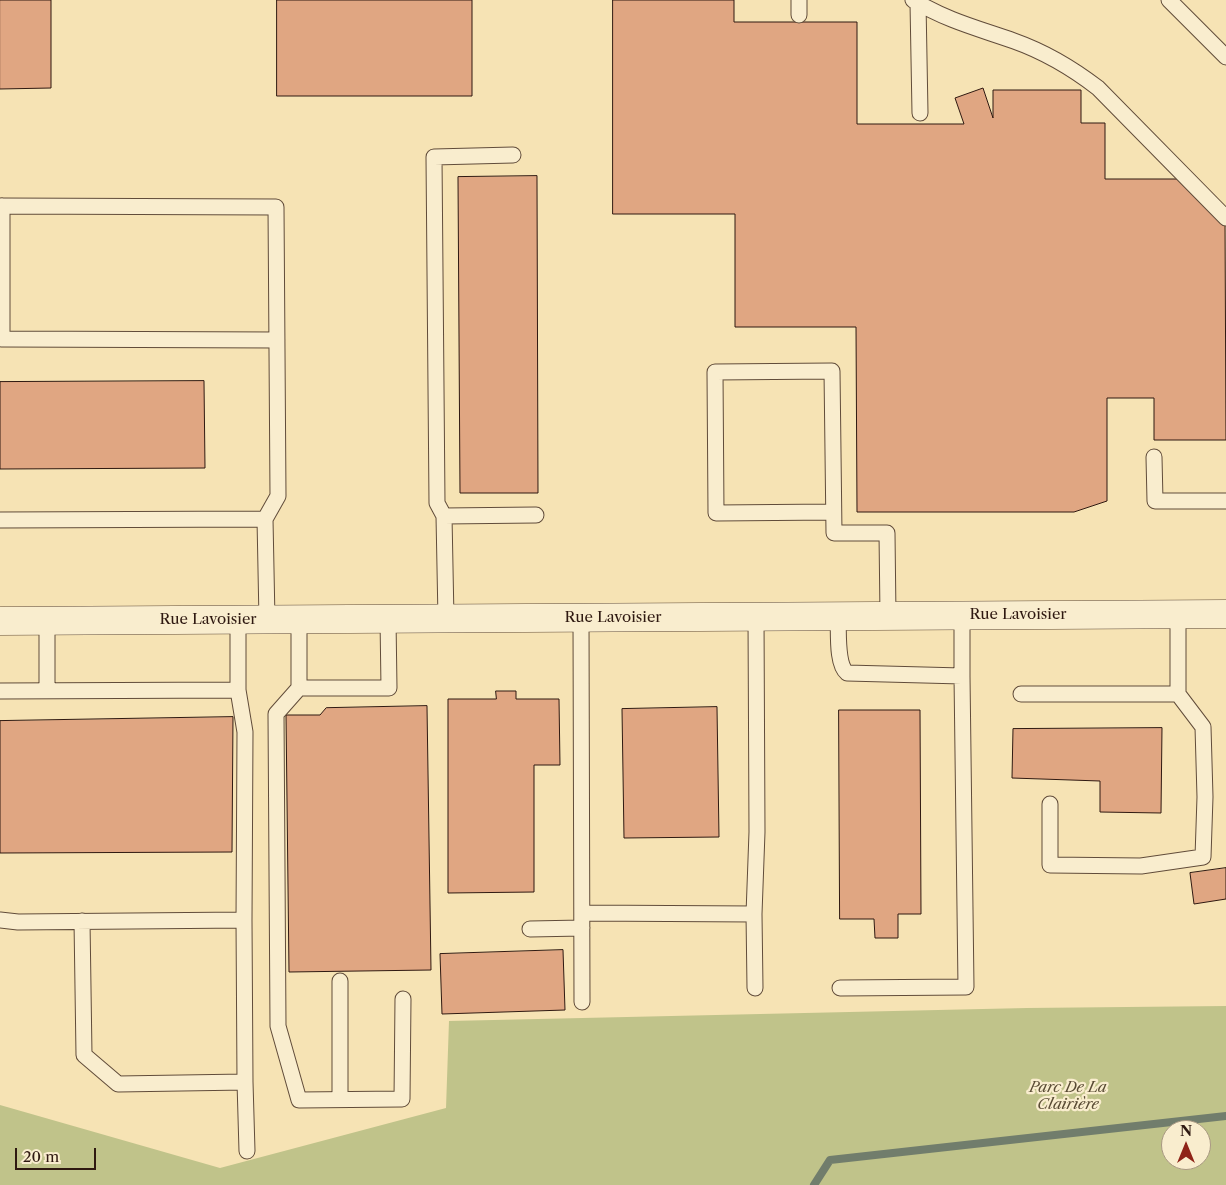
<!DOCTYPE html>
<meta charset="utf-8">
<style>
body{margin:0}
#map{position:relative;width:1226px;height:1185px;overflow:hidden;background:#f6e3b4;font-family:"Libre Caslon Text",serif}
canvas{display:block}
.north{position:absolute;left:1161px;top:1120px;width:50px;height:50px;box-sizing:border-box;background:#f9edce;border:1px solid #a89882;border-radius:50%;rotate:0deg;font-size:14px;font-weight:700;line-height:20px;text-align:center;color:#2f1911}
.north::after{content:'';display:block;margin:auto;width:18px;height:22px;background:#8f2418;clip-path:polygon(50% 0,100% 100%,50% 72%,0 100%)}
.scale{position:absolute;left:15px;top:1148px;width:81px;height:22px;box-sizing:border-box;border:2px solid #2f1911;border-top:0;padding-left:6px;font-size:15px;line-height:18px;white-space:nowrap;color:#2f1911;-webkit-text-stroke:4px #f9edce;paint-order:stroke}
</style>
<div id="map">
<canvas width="1226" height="1185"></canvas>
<div class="north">N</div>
<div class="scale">20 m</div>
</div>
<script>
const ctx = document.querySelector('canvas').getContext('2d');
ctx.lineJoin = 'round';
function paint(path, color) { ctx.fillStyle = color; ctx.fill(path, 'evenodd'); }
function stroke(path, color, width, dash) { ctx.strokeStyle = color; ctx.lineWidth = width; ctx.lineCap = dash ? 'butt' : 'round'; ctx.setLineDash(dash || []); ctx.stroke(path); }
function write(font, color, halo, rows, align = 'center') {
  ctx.font = font + ' "Libre Caslon Text",serif'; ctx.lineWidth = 4.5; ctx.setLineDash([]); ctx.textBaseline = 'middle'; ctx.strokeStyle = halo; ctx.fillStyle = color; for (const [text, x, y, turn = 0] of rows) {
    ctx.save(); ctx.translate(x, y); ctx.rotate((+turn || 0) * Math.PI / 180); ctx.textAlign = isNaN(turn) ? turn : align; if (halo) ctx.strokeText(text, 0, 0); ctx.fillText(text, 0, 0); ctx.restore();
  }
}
const green = new Path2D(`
 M1226 1006V1185H0V1105L220 1168 446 1108 449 1021 1027 1008ZM1171 1130H1201V1160H1171Z`);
const stream = new Path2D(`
 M814 1185 830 1160 1226 1116`);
const building = new Path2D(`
 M0 0H51V88L0 89Z
 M277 0H472V96H277Z
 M613 0H734V22H857V124H964L955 98 983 88 993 118V90H1081V123H1105V179H1179L1225 221 1226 440H1154V398H1107V501L1074 512H857L856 327H735V214H613Z
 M537 176 538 493H460L458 177Z
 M204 381 205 468 0 469V382Z
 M496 691H516V699H559L560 765H534V892L448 893V699H496Z
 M427 706 431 970 289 972 286 715H320L326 708Z
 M717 707 719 837 624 838 622 709Z
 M839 710H920L921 914H898V938H875L874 919H840Z
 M233 717 232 852 0 853V721Z
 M1162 728 1161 813 1100 812V781L1012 778 1013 729Z
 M1226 868V899L1194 904 1190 873Z
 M563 950 565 1010 442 1014 440 954Z`);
const lane = new Path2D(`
 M799 0V15
 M913 0C948 21 977 28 1014 41 1045 52 1072 68 1098 88L1226 218
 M1169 0 1226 57
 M918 3 920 113
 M0 206 276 207 278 496 265 519
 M2 206V339L277 340
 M1154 457 1155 501H1226
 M833 512 716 513 715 372 832 371 834 533H887L888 616
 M444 516 437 503 434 157 513 155
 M0 520 265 519 267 620
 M838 617C839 631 836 664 847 673L962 676V615
 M581 618 582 1002
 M446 619 444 516 536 515
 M299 620V688H389L388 619
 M47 621V691
 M299 688 276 714 278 1026 299 1100 402 1099 403 999
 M0 691 238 690V620
 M1021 694H1178V614
 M1050 804V865L1141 866 1203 857 1205 797 1203 727 1178 694
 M583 913 754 914 757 832 756 617
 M754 914 755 988
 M0 920 18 922 244 920 245 732 238 690
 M82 921 84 1055 118 1084 245 1082 244 920
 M530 929 582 928
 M340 981V1099
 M840 988 966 987 962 676
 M245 1082 247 1151`);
const street = new Path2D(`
 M0 621 1226 614`);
const streetNames = [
 ["Rue Lavoisier",1018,615],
 ["Rue Lavoisier",613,618],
 ["Rue Lavoisier",208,620]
];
const parkNames = [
 ["Parc De La",1068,1088],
 ["Clairière",1068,1105]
];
paint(green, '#c0c38a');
stroke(stream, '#717d6c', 8);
paint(building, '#e0a682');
stroke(building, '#2f1911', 1);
stroke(lane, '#614c3a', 17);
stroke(street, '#614c3a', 29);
stroke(lane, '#f9edce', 15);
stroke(street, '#f9edce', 28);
write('15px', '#2f1911', '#f9edce', streetNames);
write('italic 15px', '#5a4c35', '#f9edce', parkNames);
</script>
